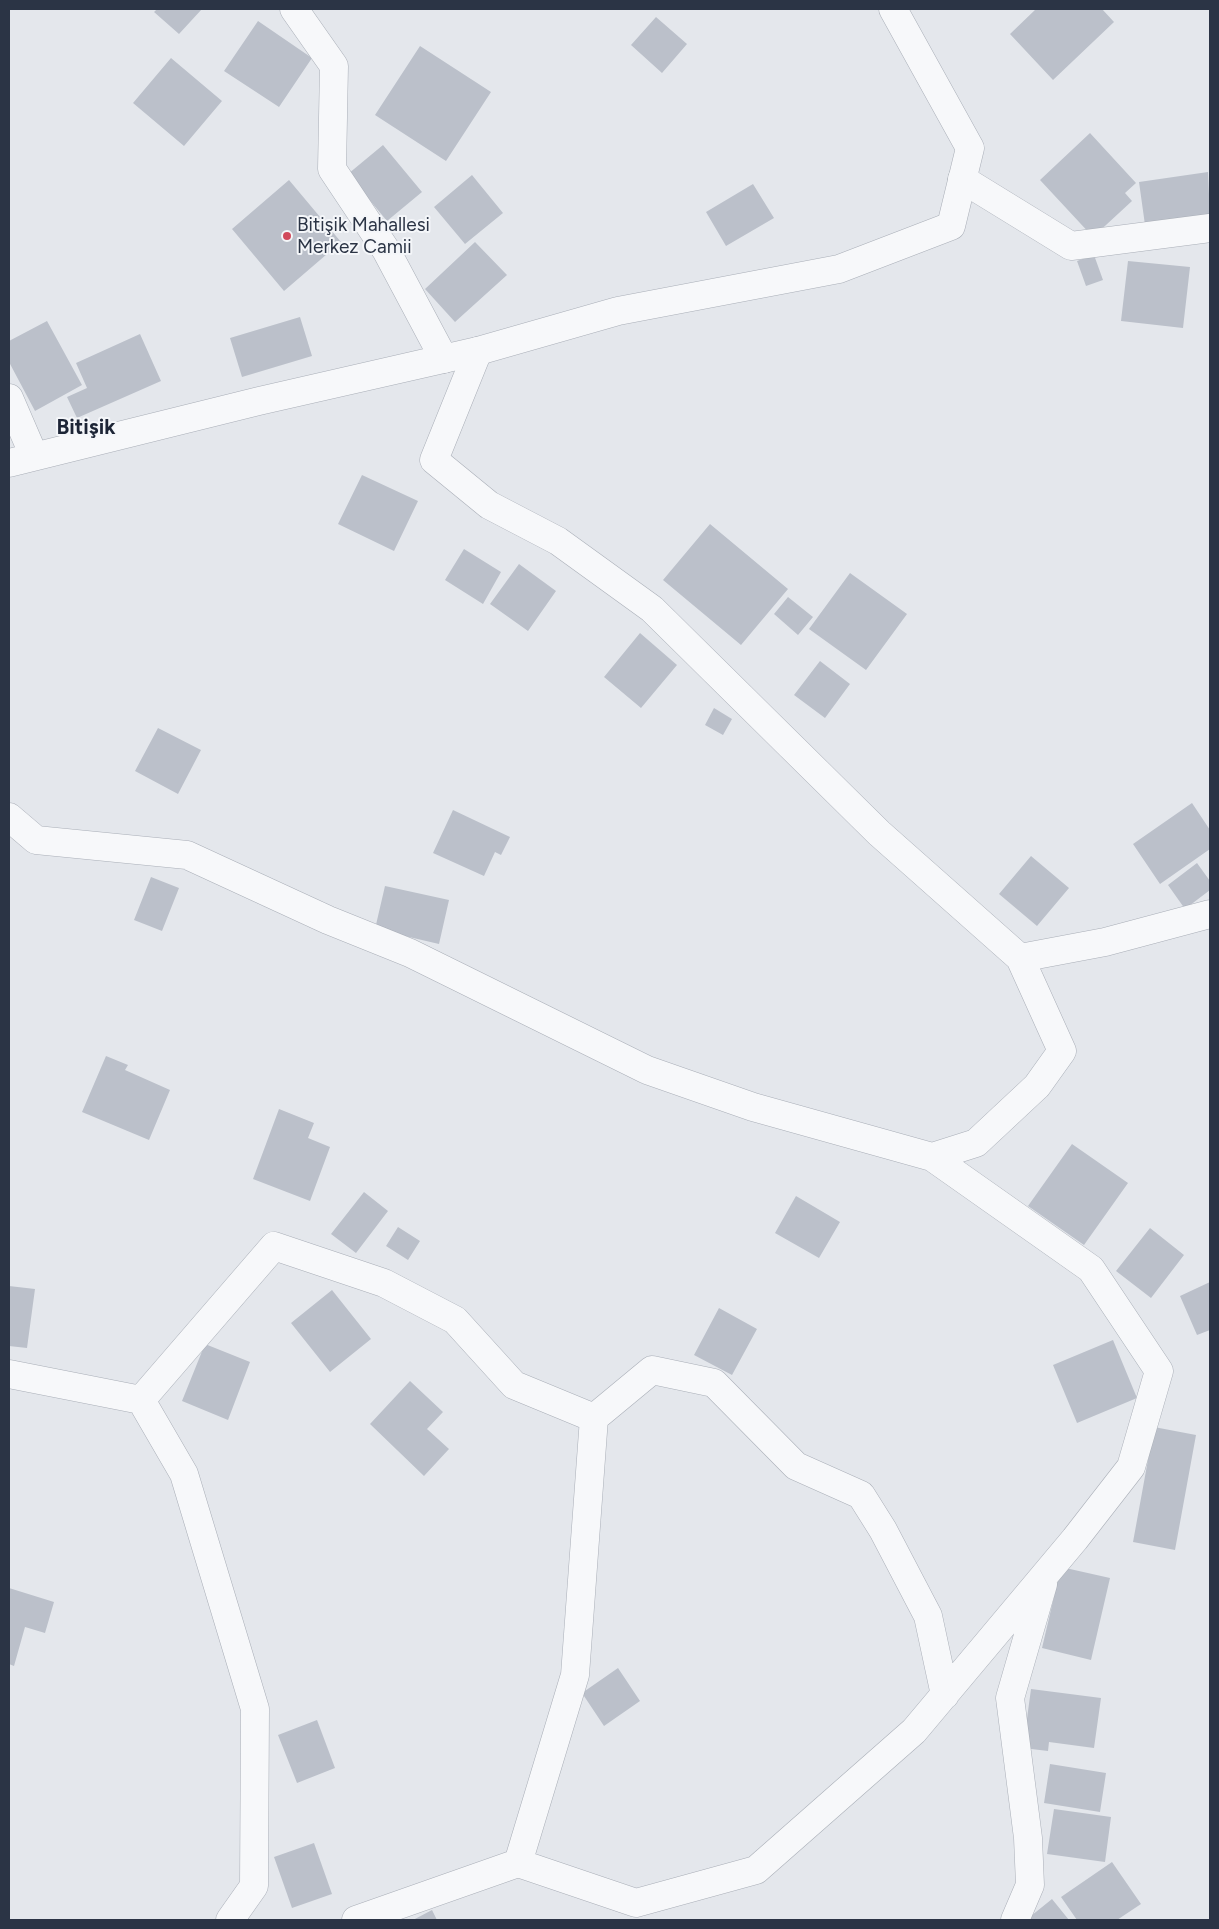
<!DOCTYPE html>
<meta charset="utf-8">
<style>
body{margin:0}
#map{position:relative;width:1219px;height:1929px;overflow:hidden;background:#e4e7ec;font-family:Figtree,sans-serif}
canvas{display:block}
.frame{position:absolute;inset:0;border:10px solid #2b3445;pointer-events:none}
</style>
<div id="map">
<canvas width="1219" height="1929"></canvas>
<div class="frame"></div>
</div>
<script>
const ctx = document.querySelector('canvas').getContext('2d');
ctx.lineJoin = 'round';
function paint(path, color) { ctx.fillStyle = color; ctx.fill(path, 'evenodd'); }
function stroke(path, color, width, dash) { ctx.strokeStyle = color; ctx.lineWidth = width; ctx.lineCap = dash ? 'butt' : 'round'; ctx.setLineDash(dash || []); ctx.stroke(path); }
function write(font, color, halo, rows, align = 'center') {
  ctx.font = font + ' Figtree,sans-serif'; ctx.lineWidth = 4; ctx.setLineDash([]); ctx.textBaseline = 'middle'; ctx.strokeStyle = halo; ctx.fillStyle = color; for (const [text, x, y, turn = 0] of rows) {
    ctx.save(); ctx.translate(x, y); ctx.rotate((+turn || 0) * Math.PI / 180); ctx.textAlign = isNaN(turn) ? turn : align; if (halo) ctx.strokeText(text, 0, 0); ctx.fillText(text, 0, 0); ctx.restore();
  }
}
const building = new Path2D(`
 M157 9H202L179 34 154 12Z
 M1036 9H1102L1114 22 1053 80 1010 34Z
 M656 17 687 44 662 73 631 45Z
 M258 21 312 58 279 107 224 71Z
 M420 46 491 92 446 161 375 115Z
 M171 58 222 101 184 146 133 103Z
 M1090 133 1136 183 1125 193 1132 201 1093 237 1040 180Z
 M383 145 422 192 387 221 348 174Z
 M1208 172 1210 216 1145 225 1139 182Z
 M472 175 503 213 465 244 434 207Z
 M289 180 341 242 284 291 232 229Z
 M753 184 774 218 726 246 706 212Z
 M475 242 507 275 455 322 425 289Z
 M1094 255 1103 280 1086 286 1077 261Z
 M1128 261 1190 267 1183 328 1121 321Z
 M300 317 312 356 242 377 230 338Z
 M47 321 82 385 35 411 9 362V341Z
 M140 334 161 381 77 418 67 397 87 388 76 363Z
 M362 475 418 501 394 551 338 524Z
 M710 524 788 589 741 645 663 580Z
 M464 549 501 572 483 604 445 580Z
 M519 564 556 591 528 631 490 604Z
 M850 573 907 614 866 670 809 629Z
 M788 597 813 617 798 635 774 614Z
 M640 633 677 665 641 708 604 677Z
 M820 661 850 684 825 718 794 695Z
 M714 708 732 719 723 735 705 725Z
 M158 728 201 750 178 794 135 771Z
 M1192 803 1210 830V849L1160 884 1133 844Z
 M453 810 510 837 501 855 495 852 484 876 433 853Z
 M1031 856 1069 888 1037 926 999 894Z
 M1197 863 1210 881V890L1185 909 1168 885Z
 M151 877 179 888 162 931 134 920Z
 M385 886 449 900 439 944 375 929Z
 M106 1056 128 1065 125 1070 170 1090 149 1140 82 1112Z
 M279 1109 314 1123 308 1138 330 1147 310 1201 253 1179Z
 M1072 1144 1128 1183 1084 1245 1028 1206Z
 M364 1192 388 1211 356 1253 331 1234Z
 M796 1196 840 1222 819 1258 775 1233Z
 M398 1227 420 1241 408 1260 386 1246Z
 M1150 1228 1184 1255 1151 1298 1116 1271Z
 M1210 1282V1330L1197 1335 1180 1296Z
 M9 1286 35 1289 27 1348 9 1346Z
 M332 1290 371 1339 330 1372 291 1323Z
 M719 1308 757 1329 732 1375 694 1355Z
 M1113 1340 1137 1398 1077 1423 1053 1365Z
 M205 1344 250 1362 228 1420 182 1401Z
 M410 1381 443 1412 427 1429 449 1449 424 1476 370 1424Z
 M1154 1427 1196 1435 1175 1550 1133 1542Z
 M1061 1567 1110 1578 1091 1660 1042 1648Z
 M9 1588 54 1602 45 1633 25 1627 14 1666 9 1664Z
 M618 1668 640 1701 604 1726 582 1693Z
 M1031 1689 1101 1698 1094 1748 1049 1742 1048 1751 1023 1748Z
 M317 1720 335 1768 297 1783 278 1735Z
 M1050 1764 1106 1773 1100 1812 1044 1803Z
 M1054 1809 1111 1817 1105 1862 1047 1854Z
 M314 1843 332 1894 292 1908 274 1857Z
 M1112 1862 1141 1904 1117 1920H1077L1061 1897Z
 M1052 1899 1069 1920H1026Z
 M432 1910 437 1920H413Z`);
const minor = new Path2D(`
 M294 9 334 66 332 169 386 250 444 359
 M962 179 1071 246 1210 228
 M478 351 434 460 489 505 558 541 652 609 879 833 1020 958 1062 1051 1037 1086 976 1143 932 1157
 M9 398 34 456
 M9 817 36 840 187 855 328 920 410 953 647 1070 753 1107 932 1157 1091 1269 1159 1371 1131 1467 1075 1539 914 1731 756 1870 636 1903 518 1863 356 1920
 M1020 958 1105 942 1210 914
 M141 1400 274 1246 384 1283 455 1320 514 1385 594 1418 652 1370 714 1383 796 1466 861 1495 883 1530 928 1616 945 1695
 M518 1863 575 1675 594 1418
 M1015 1920 1030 1885 1028 1838 1010 1698 1043 1584`);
const tertiary = new Path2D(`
 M9 463 259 401 478 351 618 311 839 269 951 226 970 148 893 9
 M9 1374 141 1400 184 1474 255 1709 254 1886 230 1920`);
const markers = [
 [287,236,5,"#d1495b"]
];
const poiNames = [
 ["Bitişik Mahallesi",297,225],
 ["Merkez Camii",297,247]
];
const quarterNames = [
 ["Bitişik",86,428]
];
paint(building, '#bbc0ca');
stroke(minor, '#a9aeb7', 29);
stroke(tertiary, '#a9aeb7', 29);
stroke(minor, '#f7f8fa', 28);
stroke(tertiary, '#f7f8fa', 28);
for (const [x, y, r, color] of markers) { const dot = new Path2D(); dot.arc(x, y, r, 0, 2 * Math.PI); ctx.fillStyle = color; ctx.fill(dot); stroke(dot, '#f4f6f9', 2); }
write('19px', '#2b3445', '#f4f6f9', poiNames, 'left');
write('bold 21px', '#1d2536', '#f4f6f9', quarterNames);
</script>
